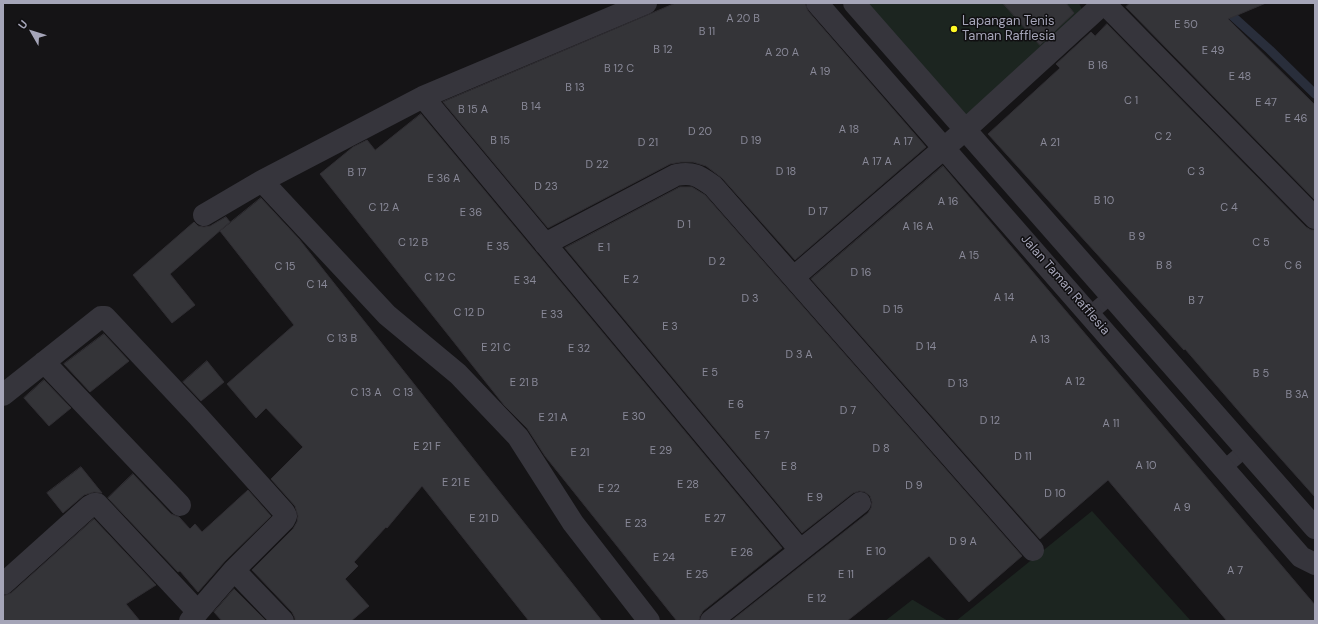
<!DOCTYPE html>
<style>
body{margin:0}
#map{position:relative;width:1318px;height:624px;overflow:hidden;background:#151416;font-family:"DM Sans",sans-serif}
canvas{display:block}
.frame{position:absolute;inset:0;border:4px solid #a5a5b8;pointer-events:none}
.north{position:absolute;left:12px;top:12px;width:40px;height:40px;-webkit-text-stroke:3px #100f11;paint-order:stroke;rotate:309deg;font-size:11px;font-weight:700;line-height:16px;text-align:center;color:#a5a5b8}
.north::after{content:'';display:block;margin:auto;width:14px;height:18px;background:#a5a5b8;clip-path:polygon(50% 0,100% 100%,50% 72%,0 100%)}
</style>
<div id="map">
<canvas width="1318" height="624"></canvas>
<div class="frame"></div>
<div class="north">U</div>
</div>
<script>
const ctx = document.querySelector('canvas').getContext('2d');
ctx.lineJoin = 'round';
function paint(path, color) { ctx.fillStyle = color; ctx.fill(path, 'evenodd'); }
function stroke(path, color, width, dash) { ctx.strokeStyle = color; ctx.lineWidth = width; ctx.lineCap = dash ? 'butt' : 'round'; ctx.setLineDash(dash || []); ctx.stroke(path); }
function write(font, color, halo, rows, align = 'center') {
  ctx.font = font + ' "DM Sans",sans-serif'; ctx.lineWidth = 3; ctx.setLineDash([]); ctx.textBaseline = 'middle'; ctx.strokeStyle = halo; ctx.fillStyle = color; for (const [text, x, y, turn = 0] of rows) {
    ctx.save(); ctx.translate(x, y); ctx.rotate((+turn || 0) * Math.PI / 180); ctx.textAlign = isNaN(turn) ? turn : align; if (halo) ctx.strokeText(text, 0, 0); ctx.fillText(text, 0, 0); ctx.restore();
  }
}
const green = new Path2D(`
 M859 3H1079L1085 16 966 124Z
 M1092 511 1191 621H956Z
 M912 600H913L948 621H885Z`);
const stream = new Path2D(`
 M1218 3 1270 50 1315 94`);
const building = new Path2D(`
 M676 3H805L808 11 926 147 795 260 722 178 706 166 693 162H681L670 164 548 228 443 102Z
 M1003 3H1066L1074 13 1040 45Z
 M1130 3H1266L1228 19 1315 105V200L1126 7Z
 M1107 24 1306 227 1311 230H1315V497L1249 423 1185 349 1184 350 988 134 1060 68 1056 64 1091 32 1095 36Z
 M421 114 782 548 703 611 700 616 699 621H677L545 456 527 428 504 405 320 174 353 147 367 140 375 150Z
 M943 166 1315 605V621H1227L1108 480 1040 539 811 279Z
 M680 187H692L705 195 1022 556 969 602 929 556 847 621H731L868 513 871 508 872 502 870 496 865 492 859 491 853 493 802 533 565 248Z
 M261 198 299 239 602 621H529L422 486 387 528 386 527 354 562 358 566 345 579 369 606 351 621H295V618L292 612 252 570 293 529 297 522 298 516 295 506 271 479 303 447 266 408 256 418 227 384 294 325 220 231Z
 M226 217 230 222 170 274 195 305 172 323 133 275 194 222 198 226 204 227 210 226Z
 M104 334 129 361 90 392 64 364Z
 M207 361 224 382 201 401 183 382Z
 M44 380 71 408 49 426 24 398Z
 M81 467 102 493 94 492 84 495 63 513 47 493Z
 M133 474 171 514 179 517 190 529 195 524 202 532 248 490 271 516 225 561 198 592 180 571 178 572 108 498Z
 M94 519 156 585 126 604 140 621H3V596L11 593Z
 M234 589 266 621H222L214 612Z`);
const lane = new Path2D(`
 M1090 314 1111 296
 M1224 468 1246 449`);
const street = new Path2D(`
 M817 3 1301 557 1315 564
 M854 3 1315 528
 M423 97 800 550
 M262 181 387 315 458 374 518 437 573 523 649 621
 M204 215 262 181 423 97 646 3
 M545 244 676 175C694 172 699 176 713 186L1033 550
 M794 277 965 130 1104 3 1315 218
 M44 362 180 505
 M3 395 101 317H105L197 415 284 512 286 516 284 520 234 570 190 621
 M234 570 283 621
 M3 584 90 506 94 504H97L198 612
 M711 621 860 503`);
const markers = [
 [954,29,4,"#fffa24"]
];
const numberNames = [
 ["A 20 B",743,19],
 ["E 50",1186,25],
 ["B 11",707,32],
 ["B 12",663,50],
 ["E 49",1213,51],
 ["A 20 A",782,53],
 ["B 16",1098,66],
 ["B 12 C",619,69],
 ["A 19",820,72],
 ["E 48",1240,77],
 ["B 13",575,88],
 ["C 1",1131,101],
 ["E 47",1266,103],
 ["B 14",531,107],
 ["B 15 A",473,110],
 ["E 46",1296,119],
 ["A 18",849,130],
 ["D 20",700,132],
 ["C 2",1163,137],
 ["B 15",500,141],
 ["D 19",751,141],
 ["A 17",903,142],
 ["D 21",648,143],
 ["A 21",1050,143],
 ["A 17 A",877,162],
 ["D 22",597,165],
 ["D 18",786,172],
 ["C 3",1196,172],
 ["B 17",357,173],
 ["E 36 A",444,179],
 ["D 23",546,187],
 ["B 10",1104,201],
 ["A 16",948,202],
 ["C 12 A",384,208],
 ["C 4",1229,208],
 ["D 17",818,212],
 ["E 36",471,213],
 ["D 1",684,225],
 ["A 16 A",918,227],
 ["B 9",1137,237],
 ["C 12 B",413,243],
 ["C 5",1261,243],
 ["E 35",498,247],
 ["E 1",604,248],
 ["A 15",969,256],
 ["D 2",717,262],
 ["B 8",1164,266],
 ["C 6",1293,266],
 ["C 15",285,267],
 ["D 16",861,273],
 ["C 12 C",440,278],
 ["E 2",631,280],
 ["E 34",525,281],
 ["C 14",317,285],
 ["A 14",1004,298],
 ["D 3",750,299],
 ["B 7",1196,301],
 ["D 15",893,310],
 ["C 12 D",469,313],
 ["E 33",552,315],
 ["E 3",670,327],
 ["C 13 B",342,339],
 ["A 13",1040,340],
 ["D 14",926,347],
 ["E 21 C",496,348],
 ["E 32",579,349],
 ["D 3 A",799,355],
 ["E 5",710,373],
 ["B 5",1261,374],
 ["A 12",1075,382],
 ["E 21 B",524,383],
 ["D 13",958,384],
 ["C 13 A",366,393],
 ["C 13",403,393],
 ["B 3A",1297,395],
 ["E 6",736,405],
 ["D 7",848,411],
 ["E 30",634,417],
 ["E 21 A",553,418],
 ["D 12",990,421],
 ["A 11",1111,424],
 ["E 7",762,436],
 ["E 21 F",427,447],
 ["D 8",881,449],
 ["E 29",661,451],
 ["E 21",580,453],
 ["D 11",1023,457],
 ["A 10",1146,466],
 ["E 8",789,467],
 ["E 21 E",456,483],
 ["E 28",688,485],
 ["D 9",914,486],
 ["E 22",609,489],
 ["D 10",1055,494],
 ["E 9",815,498],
 ["A 9",1182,508],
 ["E 21 D",484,519],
 ["E 27",715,519],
 ["E 23",636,524],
 ["D 9 A",963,542],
 ["E 10",876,552],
 ["E 26",742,553],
 ["E 24",664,558],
 ["A 7",1235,571],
 ["E 25",697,575],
 ["E 11",846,575],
 ["E 12",817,599]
];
const poiNames = [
 ["Lapangan Tenis",962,22],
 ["Taman Rafflesia",962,37]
];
const streetNames = [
 ["Jalan Taman Rafflesia",1065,285,49]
];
paint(green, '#1c2520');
stroke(stream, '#292e3b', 9);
paint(building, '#343438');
stroke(building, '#302e33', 1);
stroke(lane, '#36353c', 15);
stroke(street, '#36353c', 22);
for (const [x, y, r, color] of markers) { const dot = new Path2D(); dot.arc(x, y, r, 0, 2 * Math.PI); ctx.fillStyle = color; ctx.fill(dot); stroke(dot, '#100f11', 1.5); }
write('11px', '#898998', null, numberNames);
write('13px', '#a5a5b8', '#100f11', poiNames, 'left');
write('13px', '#a5a5b8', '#100f11', streetNames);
</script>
